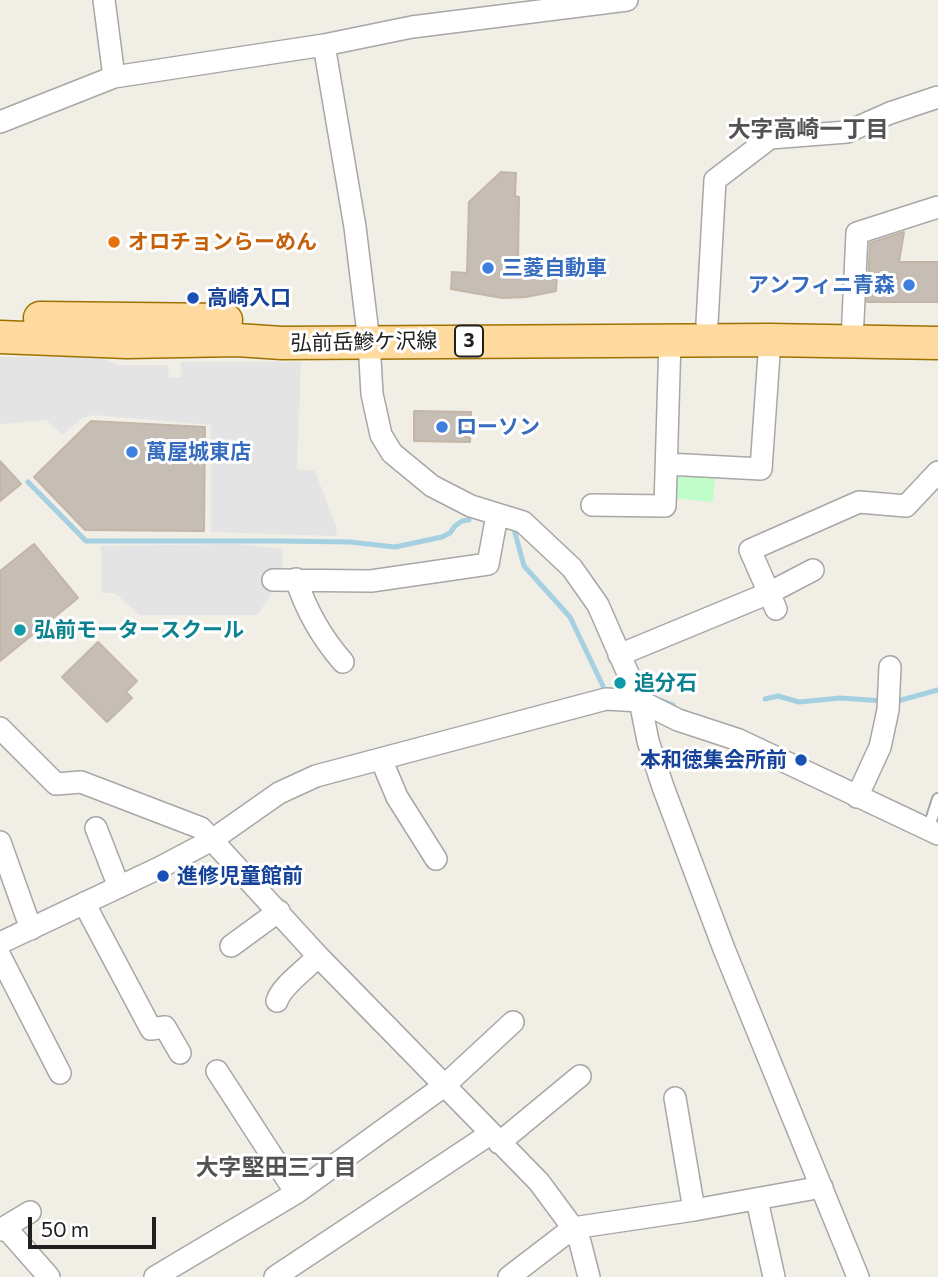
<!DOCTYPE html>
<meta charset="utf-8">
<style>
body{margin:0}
#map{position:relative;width:938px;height:1277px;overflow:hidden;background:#f1eee6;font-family:Commissioner,sans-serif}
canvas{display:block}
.scale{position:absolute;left:28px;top:1217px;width:128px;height:32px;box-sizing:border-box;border:4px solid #202020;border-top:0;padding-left:9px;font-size:21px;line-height:24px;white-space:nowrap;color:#202020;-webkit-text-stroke:5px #fff;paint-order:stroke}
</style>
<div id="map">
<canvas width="938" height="1277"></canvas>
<div class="scale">50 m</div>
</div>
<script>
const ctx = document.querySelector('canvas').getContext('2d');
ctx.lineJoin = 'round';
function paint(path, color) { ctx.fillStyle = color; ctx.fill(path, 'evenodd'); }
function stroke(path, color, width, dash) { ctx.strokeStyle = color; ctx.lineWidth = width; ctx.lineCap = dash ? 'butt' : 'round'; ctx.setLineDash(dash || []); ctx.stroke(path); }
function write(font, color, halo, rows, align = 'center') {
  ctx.font = font + ' Commissioner,"Noto Sans JP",sans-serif'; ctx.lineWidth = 6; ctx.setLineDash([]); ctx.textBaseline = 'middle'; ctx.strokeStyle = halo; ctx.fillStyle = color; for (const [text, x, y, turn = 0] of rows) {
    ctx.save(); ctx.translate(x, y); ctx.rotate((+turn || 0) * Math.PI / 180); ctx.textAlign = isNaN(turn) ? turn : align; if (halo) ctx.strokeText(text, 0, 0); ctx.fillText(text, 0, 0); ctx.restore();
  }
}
const park = new Path2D(`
 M673 472 715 475 713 502 671 498Z`);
const parking = new Path2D(`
 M0 357H98L120 365H168L169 378 181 377V362H301L297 469 315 471 337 529 336 536 211 532V425L94 415 82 418 63 435 46 420 0 424Z
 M237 544 283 549 282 579 257 615H139L115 593H102L101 546Z`);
const stream = new Path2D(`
 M28 482 86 541H282L350 542 395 547 442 537 450 533 455 526 462 521 469 520
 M515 533 524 566 570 617 603 686
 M765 699 778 696 799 702 840 698 884 701
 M660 700 673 705
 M894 702 938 690`);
const building = new Path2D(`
 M501 172 516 173 515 196 519 197 518 260 558 261 556 291 526 297 502 298 451 289 452 272 467 273 469 202Z
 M904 232 899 262H938V302H867L870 243Z
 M414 411 471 412 470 442 414 441Z
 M91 421 205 427 204 531 85 530 34 477Z
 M0 461 21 484 0 501Z
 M34 544 78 598 0 661V571Z
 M98 642 137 681 126 692 132 698 107 722 62 677Z`);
const lane = new Path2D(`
 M928 830 938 799`);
const street = new Path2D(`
 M104 0 114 77
 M324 45 355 227 369 342 372 394 381 435 392 453 432 486 471 506 523 522 572 568 598 605 640 701 648 741 663 787 724 949 858 1277
 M0 122 114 77 324 45 412 27 627 0
 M707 323 715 180 770 138 847 132 890 113 938 97
 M852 341 857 233 938 207
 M667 464 761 469 770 340
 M592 505 665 506 670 340
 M296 579C306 610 322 638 343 662
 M273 580 371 581 488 564 497 515
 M776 609 750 550 859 502 906 506 938 472
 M619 655 769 593 813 570
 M0 728 56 784 81 782 201 828 318 956 539 1182 573 1228 694 1210 822 1187
 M381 759 397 797 436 859
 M857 797 880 747 888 710 890 667
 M96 828 119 887
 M0 842 31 929
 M84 903 151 1029 165 1027 180 1053
 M0 943 159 868 212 840 279 793 316 776 606 699 640 701 678 720 739 740 938 834
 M231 946 279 911
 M0 956 60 1073
 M277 1001C282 985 306 970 318 956
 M217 1071 296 1193
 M675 1098 694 1210
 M499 1143 580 1076
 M757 1200 774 1277
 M5 1227 49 1277
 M0 1230 30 1212
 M155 1277 296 1193 444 1086 513 1022
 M275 1277 490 1134
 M509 1277 573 1228 580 1242 589 1277`);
const primary = new Path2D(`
 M40 318 226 320
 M0 337 127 342 237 340 282 343 770 340 938 343`);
const markers = [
 [114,242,7,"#e8710a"],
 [488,268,7,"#3f7fe0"],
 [909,285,7,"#3f7fe0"],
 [193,298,7,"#1a4fb4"],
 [442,427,7,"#3f7fe0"],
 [132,452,7,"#3f7fe0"],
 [20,630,7,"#0f9aa8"],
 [620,683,7,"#0f9aa8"],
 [801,760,7,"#1a4fb4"],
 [163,876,7,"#1a4fb4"]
];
const shields = [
 [469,341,28]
];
const shieldNames = [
 ["3",469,341]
];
const foodNames = [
 ["オロチョンらーめん",128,242]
];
const shopNames = [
 ["三菱自動車",502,268],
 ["アンフィニ青森",895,285,"right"],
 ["ローソン",456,427],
 ["萬屋城東店",146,452]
];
const transitNames = [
 ["高崎入口",207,298],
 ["本和徳集会所前",787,760,"right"],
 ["進修児童館前",177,876]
];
const streetNames = [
 ["弘前岳鰺ケ沢線",364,342,-1]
];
const cultureNames = [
 ["弘前モータースクール",34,630],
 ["追分石",634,683]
];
const neighbourhoodNames = [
 ["大字高崎一丁目",808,129],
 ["大字堅田三丁目",276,1167]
];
paint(park, '#c1fdc9');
paint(parking, '#e4e4e4');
stroke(stream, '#a4d0e2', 5);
paint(building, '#c6beb5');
stroke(building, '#c4b6a7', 2);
stroke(lane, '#a7a7a7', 14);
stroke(street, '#a7a7a7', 24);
stroke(primary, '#9d7100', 35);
stroke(lane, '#fff', 10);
stroke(street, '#fff', 21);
stroke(primary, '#ffda9e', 32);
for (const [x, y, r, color] of markers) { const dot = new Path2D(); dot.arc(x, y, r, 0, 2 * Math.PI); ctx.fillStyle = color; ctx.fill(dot); stroke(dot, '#fff', 2.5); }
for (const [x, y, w] of shields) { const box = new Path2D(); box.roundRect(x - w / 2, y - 15.5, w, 31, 5); ctx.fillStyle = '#fff'; ctx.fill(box); stroke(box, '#202020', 2); }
write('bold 19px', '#202020', null, shieldNames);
write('bold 21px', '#c56008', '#fff', foodNames, 'left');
write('bold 21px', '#366cbe', '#fff', shopNames, 'left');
write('bold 21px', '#164399', '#fff', transitNames, 'left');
write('21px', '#202020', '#fff', streetNames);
write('bold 21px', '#0d838f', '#fff', cultureNames, 'left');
write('bold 23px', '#535353', '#fff', neighbourhoodNames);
</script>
